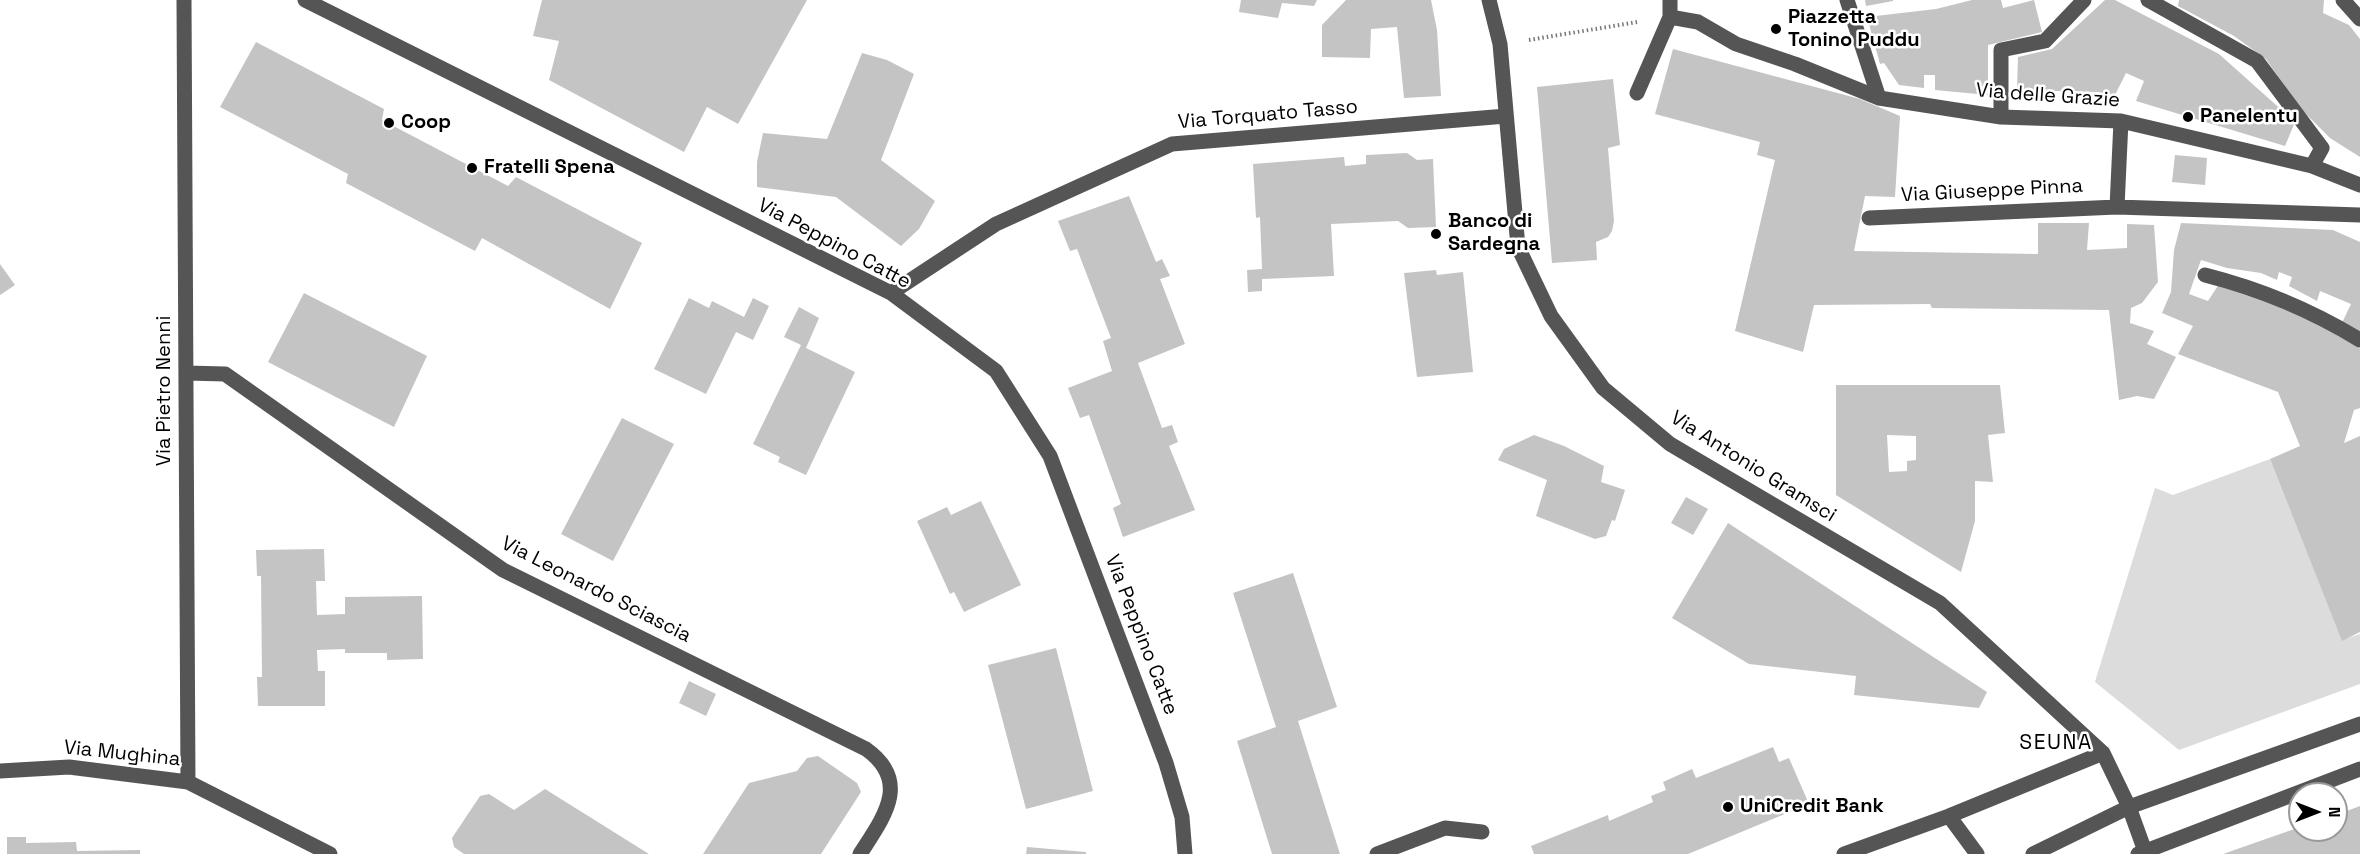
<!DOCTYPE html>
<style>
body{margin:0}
#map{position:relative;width:2360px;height:854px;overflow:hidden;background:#fff;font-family:"Space Grotesk",sans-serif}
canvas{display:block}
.north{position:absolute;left:2288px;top:782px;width:60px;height:60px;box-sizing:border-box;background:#fff;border:2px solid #999;border-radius:50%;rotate:90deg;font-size:16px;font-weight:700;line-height:24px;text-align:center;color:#000}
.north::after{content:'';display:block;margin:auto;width:21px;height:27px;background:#000;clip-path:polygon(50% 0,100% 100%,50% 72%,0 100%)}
</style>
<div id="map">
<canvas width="2360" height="854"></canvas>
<div class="north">N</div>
</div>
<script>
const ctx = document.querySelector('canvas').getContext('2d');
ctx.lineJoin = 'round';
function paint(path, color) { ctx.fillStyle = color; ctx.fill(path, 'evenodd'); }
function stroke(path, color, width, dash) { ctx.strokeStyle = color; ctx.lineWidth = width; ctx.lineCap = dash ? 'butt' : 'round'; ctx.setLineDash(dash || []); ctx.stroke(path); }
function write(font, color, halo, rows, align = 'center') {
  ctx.font = font + ' "Space Grotesk",sans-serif'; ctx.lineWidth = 5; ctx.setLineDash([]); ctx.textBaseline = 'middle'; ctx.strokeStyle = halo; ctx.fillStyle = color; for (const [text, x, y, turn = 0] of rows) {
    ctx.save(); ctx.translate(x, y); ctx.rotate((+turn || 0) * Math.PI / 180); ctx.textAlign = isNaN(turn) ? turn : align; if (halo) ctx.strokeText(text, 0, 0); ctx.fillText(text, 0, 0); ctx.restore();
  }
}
const green = new Path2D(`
 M2270 459 2342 640 2360 634V684L2179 750 2095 682 2097 675 2155 488 2173 495Z`);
const building = new Path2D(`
 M542 0H807L738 124 707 107 684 152 549 80 559 41 533 36Z
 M1241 0H1317L1314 6 1282 3 1278 18 1239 12Z
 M1346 0H1431L1437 30 1441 96 1404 98 1397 27 1371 29 1370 58 1322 57V25Z
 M1865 0H1893V1L1866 6Z
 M1972 0H2001L2003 8 2034 0 2042 32 1988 45V95L1935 90V75H1924V88L1899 85 1884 63 1880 64 1867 17 1936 9Z
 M2105 0H2115L2219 54 2295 122 2285 146 2136 101 2144 81 2126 73 2115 95 2097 92 2017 90 2018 57 2052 49Z
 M2179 0H2324L2323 13 2349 25 2360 39V157L2330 138 2299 107 2266 59 2234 36 2178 6Z
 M256 42 384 109 382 120 508 186 516 177 642 243 610 309 482 238 475 251 346 183 348 174 220 107Z
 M1673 49 1860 99 1900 116 1895 197 1865 196 1854 251 2038 254V223H2089L2087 250 2127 248V224L2154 225 2158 282 2142 303 2131 308 2130 323 2154 331 2147 344 2176 357 2154 399 2137 396 2119 400 2109 310 1932 308 1930 304 1814 305 1803 352 1735 331 1775 160 1757 155 1760 142 1655 114Z
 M862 53 887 60 914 74 881 160 935 201 919 229 901 246 836 197 757 187V162L763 133 827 139Z
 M1613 79 1620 145 1608 148 1614 221 1612 231 1608 237 1596 242 1597 260 1552 263 1537 87Z
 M1407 153 1417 160 1433 159 1436 227 1408 228 1398 221 1331 224 1334 276 1262 279V291L1248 292 1247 270 1262 269 1260 217 1256 218 1253 164 1344 157 1345 166 1366 164V155Z
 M2175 155 2207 158 2205 185 2172 182Z
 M1129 196 1156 262 1162 259 1170 276 1160 279 1185 344 1138 363 1162 428 1172 425 1178 442 1169 446 1195 510 1123 537 1113 508 1121 504 1089 415 1080 418 1068 388 1112 371 1103 341 1111 338 1077 249 1070 251 1058 221Z
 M2181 223 2333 230 2360 242V332L2341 325 2351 304 2320 291 2317 301 2289 286 2292 277 2279 272 2277 280 2261 273 2227 268 2201 260 2189 294 2208 301 2221 281 2350 336 2360 349V408L2354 410 2344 443 2360 436V632L2342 641 2270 459 2300 446 2278 392 2178 354 2193 326 2162 313 2171 292 2174 250Z
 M0 264 15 285 0 295Z
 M1436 270 1437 275 1463 272 1473 372 1417 377 1404 273Z
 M304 293 427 356 394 427 268 362Z
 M689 298 709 308 712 301 744 317 753 298 769 306 753 340 736 332 706 394 654 369Z
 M799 307 819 318 806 348 855 372 806 475 778 462 780 457 753 444 801 345 784 337Z
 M1836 385H2000L2005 433 1988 435 1993 482 1975 481V521L1961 572 1836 495ZM1887 435 1916 436V460L1907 461V471L1889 472Z
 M622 418 674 444 613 561 561 534Z
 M1534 435 1564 446 1604 466 1601 482 1625 490 1615 521 1612 520 1606 536 1595 539 1536 516 1547 480 1498 460 1504 449Z
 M1686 497 1708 509 1693 535 1671 523Z
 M981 501 1021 585 964 612 954 592 950 594 917 521 947 507 951 515Z
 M1728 523 1987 692 1979 708 1854 695 1856 676 1749 664 1672 618Z
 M324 549 325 581H316L317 615 345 614V597L422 596 423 659 387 660V653H345V649L317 650 318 671H325V706H258L257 677H262L261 576H257L256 550Z
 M1293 573 1337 707 1298 721 1340 854H1272L1237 741 1276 727 1233 593Z
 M1056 648 1093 791 1026 809 988 665Z
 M689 681 716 694 706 716 679 703Z
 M1773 747 1779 762 1789 758 1809 804 1688 854H1534L1531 846 1608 815 1609 821 1653 802 1651 796 1666 790 1663 782 1692 769 1696 778Z
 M818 756 857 783 861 792 821 854H703L749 783 797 771 807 758Z
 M545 789 649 854H464L454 847 452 838 480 796 489 794 514 810Z
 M2360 806V854H2223L2300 827V830H2336V815Z
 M7 837H26V843L76 842 77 851 140 850V854H7Z
 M1027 847 1086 852V854H1026Z`);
const path = new Path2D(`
 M1529 40 1637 22`);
const minor = new Path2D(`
 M184 0 188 782
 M305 0 891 293 996 371 1050 456 1166 763 1182 817 1185 854
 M1489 0 1500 44 1518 247 1551 316 1603 388 1670 444 1940 603 2103 753 2129 807 2146 854
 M1847 0 1879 98
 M2148 0 2257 61 2322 148 2312 166
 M2343 0 2360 19
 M1670 17 1698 22 1736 44 1795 64 1879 98 2001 117 2121 121 2312 166 2360 185
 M1637 93 1670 17V0
 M2001 117V50L2045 41 2084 0
 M2121 121 2117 207 2360 215
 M1869 218 2117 207
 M2205 275C2260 289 2311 310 2360 340
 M891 293 996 224 1172 144 1506 116
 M186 373 225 374 503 570 866 749C912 782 883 818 860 854
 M0 771 69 767 188 782 330 854
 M1949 816 1977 854
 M1377 854 1445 828 1482 832
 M1844 854 1949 816 2103 753
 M2033 854 2129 807 2360 724
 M2138 854 2360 769`);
const markers = [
 [1776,29,6,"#000"],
 [2188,117,6,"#000"],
 [389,123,6,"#000"],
 [472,168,6,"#000"],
 [1436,234,6,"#000"],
 [1728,807,6,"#000"]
];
const poiNames = [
 ["Piazzetta",1788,18],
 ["Tonino Puddu",1788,41],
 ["Panelentu",2200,117],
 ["Coop",401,123],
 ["Fratelli Spena",484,168],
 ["Banco di",1448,222],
 ["Sardegna",1448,245],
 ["UniCredit Bank",1740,807]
];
const streetNames = [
 ["Via delle Grazie",2048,96,4],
 ["Via Torquato Tasso",1268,115,-5],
 ["Via Giuseppe Pinna",1992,191,-3],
 ["Via Peppino Catte",834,244,28],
 ["Via Pietro Nenni",165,391,-90],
 ["Via Antonio Gramsci",1753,467,32],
 ["Via Leonardo Sciascia",596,590,27],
 ["Via Peppino Catte",1141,635,69],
 ["Via Mughina",122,754,6]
];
const neighbourhoodNames = [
 ["SEUNA",2056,743]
];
paint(green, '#dcdcdc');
paint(building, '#c4c4c4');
stroke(path, '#777', 4, [1.5, 3]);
stroke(minor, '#555', 15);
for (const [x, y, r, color] of markers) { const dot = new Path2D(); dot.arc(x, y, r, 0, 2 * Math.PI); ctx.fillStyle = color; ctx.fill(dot); stroke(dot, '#fff', 2); }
write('bold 20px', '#000', '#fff', poiNames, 'left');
write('20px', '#000', '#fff', streetNames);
ctx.letterSpacing = '1.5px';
write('21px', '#000', '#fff', neighbourhoodNames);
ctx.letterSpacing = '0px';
</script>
